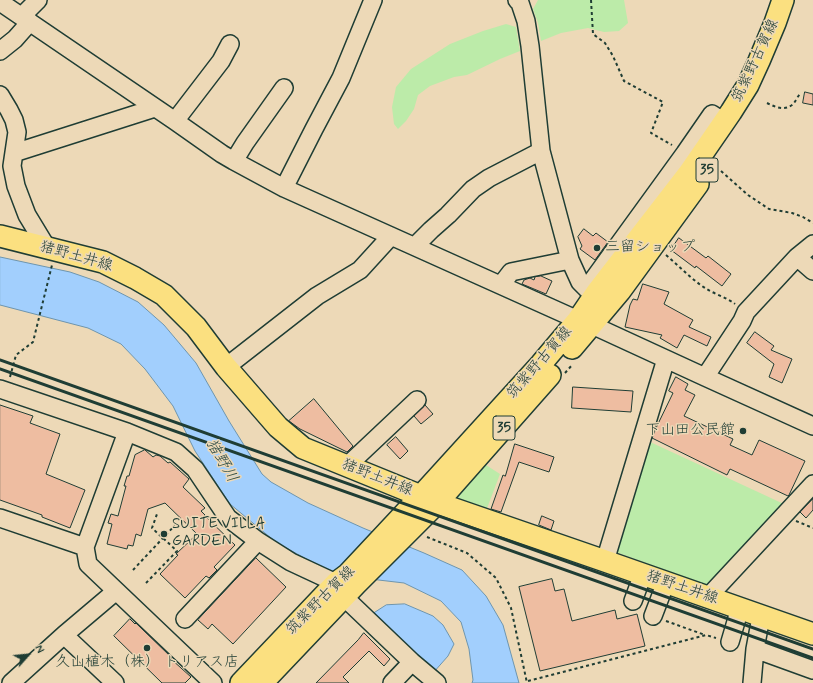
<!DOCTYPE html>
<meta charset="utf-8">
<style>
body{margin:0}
#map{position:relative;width:813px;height:683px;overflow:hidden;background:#edd9b7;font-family:Mynerve,sans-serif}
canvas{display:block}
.north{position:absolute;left:8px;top:635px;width:40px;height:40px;-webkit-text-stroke:3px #edd9b7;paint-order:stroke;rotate:63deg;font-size:11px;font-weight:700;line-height:16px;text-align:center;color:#1f3d34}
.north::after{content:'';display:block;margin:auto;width:14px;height:18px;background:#1f3d34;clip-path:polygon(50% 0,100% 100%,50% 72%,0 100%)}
</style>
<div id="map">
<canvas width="813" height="683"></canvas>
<div class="north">N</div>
</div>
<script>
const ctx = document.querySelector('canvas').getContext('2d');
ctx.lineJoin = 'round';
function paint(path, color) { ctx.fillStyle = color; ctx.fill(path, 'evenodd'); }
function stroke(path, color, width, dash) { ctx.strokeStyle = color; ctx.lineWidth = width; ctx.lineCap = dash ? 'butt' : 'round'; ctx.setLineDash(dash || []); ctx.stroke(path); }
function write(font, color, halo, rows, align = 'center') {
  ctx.font = font + ' Mynerve,"Klee One",sans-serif'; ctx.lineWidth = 3; ctx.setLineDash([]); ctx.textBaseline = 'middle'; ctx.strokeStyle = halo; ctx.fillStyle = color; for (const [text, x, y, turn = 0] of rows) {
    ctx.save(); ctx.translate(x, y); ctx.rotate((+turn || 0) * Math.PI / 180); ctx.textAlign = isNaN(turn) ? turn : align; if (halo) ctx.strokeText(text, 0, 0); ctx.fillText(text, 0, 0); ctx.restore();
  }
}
const green = new Path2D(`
 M538 0H624L628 23 619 31 604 32 588 28 561 33 541 41 538 23 533 9Z
 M506 24 516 27 520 51 500 59 467 75 454 77 430 86 418 95 414 109 406 121 398 129 394 124 392 107 396 87 411 69 450 44 483 31Z
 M648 441 786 505 710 587 616 552Z
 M486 465 500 474 486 511 455 499Z`);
const water = new Path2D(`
 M0 257 70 272 99 282 138 302 164 325 196 363 229 421 262 474 271 482 308 503 363 528 424 553 462 570 486 596 503 625 519 683H472L473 680 469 649 461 622 441 601 404 583 336 575 277 543 230 504 195 451 173 406 145 369 121 344 88 328 0 305Z
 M405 604 433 616 443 625 454 644 448 656 433 673 372 614 386 605Z`);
const building = new Path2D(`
 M805 92 813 94V105L803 103Z
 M584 229 593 236 596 233 608 242 595 260 580 249 582 246 578 237Z
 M679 238 706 258 708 256 731 274 722 286 696 266 695 268 671 250Z
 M541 276 552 281 546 294 522 284 524 280 530 278 534 280 535 277Z
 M643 284 669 292 664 304 693 320 689 327 711 337 707 346 684 335 677 348 660 338 662 335 625 327 630 305 633 299 637 300Z
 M755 332 774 346 771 350 792 359 782 383 769 377 774 364 747 343Z
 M676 377 688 384 685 390 695 395 684 416 733 439 730 445 752 455 759 440 805 461 789 495 788 496 730 469 727 475 652 438 656 428 673 393 669 391Z
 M573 387 633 391 631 412 572 408Z
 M314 399 353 446 347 452 300 429 289 421Z
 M0 405 33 416 30 423 60 434 46 474 85 490 70 528 42 517V515L0 500Z
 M425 405 433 414 421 424 414 416Z
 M396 437 408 451 400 459 387 445Z
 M515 444 554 457 549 472 519 462 501 512 491 509 503 475 505 476Z
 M145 450 153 457 156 455 160 456 168 463 170 462 189 479 183 487 205 508 201 511 205 515H204L235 545 214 567 217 570 209 578 206 576 185 598 160 574 178 555 176 554 197 534 165 503 148 509 141 536 136 534 133 546 128 545 127 549 107 544 112 524 108 523 111 514 118 516 126 486H124L127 476H129L135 455Z
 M813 499V510L806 518 800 512Z
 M542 516 554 521 551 530 539 525Z
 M256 558 286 587 233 644 212 624 208 629 198 620Z
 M552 579 555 591 564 589 572 621 615 610 617 619 637 614 645 646 540 671 519 587Z
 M130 619 135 624 136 623 172 658 171 659 191 677 185 683H162L114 636Z
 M364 633 390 659 384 666 369 651 343 677 349 683H316L358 640Z`);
const path = new Path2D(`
 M591 0 593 34 605 43 613 56 624 81 663 102 651 133 672 145
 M767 103C775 107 784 111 792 105 795 103 797 97 800 94
 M721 171 748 195 769 209 792 213 803 217 813 223
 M666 255C679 266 690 278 705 288 714 294 726 297 735 304
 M565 373 573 364
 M10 377 16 355 33 342 52 265
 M796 521 813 528
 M427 537 467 553 496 578 511 608 527 683
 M133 570 178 522
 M146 583 177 551 152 528 157 514
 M666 621 705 635
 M528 681 706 635 716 638`);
const minor = new Path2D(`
 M517 0 520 3 526 21 530 46 541 151 570 260 580 282 587 289 597 292
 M0 2 175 121 222 154 234 161 284 188 578 320 592 325 705 377 813 426
 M22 16 38 0
 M0 51 15 39 30 22
 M0 95 9 110 14 120 17 132 12 166 16 186 27 215 47 248
 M175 121 221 61 230 44
 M14 153 155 108
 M234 161 245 143 284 88
 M284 188 314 129 341 78 373 0
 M415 246 431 230 448 215 473 189 489 178 541 151
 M797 257 813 271
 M501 285 511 272 570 260
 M587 288 685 153 712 114 724 122
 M226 367 317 296 360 270 391 236
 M705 377 742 321 746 312 797 257 813 244
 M0 389 127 432 176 452 195 469 228 518 258 541 291 562 336 583
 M127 432 85 547 88 564 213 683
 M347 466 417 400
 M0 518 85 547
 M605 561 666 359
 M344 597 412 662 437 683
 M708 597 813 484
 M633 601 643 574
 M653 616 666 582
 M185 619 258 541
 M64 635 115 683
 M730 642 740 608
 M755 649 813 670
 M11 683 64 635 116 591
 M392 683 412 662
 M752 683 755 649 761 617`);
const major = new Path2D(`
 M0 236 103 262 135 278 164 295 196 327 226 367 278 427 303 448 421 496 437 503 605 561 813 634
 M572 348 620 291 698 184
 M241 683 336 583 348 574 421 496 541 364 578 320 597 292 689 173 731 112 748 85 759 61 775 23 783 0
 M262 683 357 583 437 503 550 375`);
const rail = new Path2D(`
 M0 360 813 649
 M0 369 813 658`);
const markers = [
 [597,248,4,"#1f3d34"],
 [743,431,4,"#1f3d34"],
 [164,534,4,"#1f3d34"],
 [147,648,4,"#1f3d34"]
];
const shields = [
 [707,170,22],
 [504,428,22]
];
const shieldNames = [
 ["35",707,170],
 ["35",504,428]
];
const streetNames = [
 ["筑紫野古賀線",756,61,-65],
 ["猪野土井線",76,257,16],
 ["筑紫野古賀線",540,363,-49],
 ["猪野土井線",377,478,22],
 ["猪野土井線",682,588,19],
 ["筑紫野古賀線",321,601,-45]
];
const poiNames = [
 ["三留ショップ",605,248],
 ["下山田公民館",735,431,"right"],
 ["SUITE VILLA",172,525],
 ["GARDEN",172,542],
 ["久山植木（株） トリアス店",147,663,"center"]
];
const waterNames = [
 ["猪野川",221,461,60]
];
paint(green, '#bceba9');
paint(water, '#a2cffd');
stroke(water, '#6e95ad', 1);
paint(building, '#eebda1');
stroke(building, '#1f3d34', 1);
stroke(minor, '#1f3d34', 20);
stroke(major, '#1f3d34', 24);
stroke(path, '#1f3d34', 2, [3, 3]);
stroke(minor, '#edd9b7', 17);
stroke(major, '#fbe080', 21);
stroke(rail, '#1f3d34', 3);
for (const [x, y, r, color] of markers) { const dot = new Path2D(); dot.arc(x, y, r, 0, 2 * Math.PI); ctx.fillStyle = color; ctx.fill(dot); stroke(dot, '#edd9b7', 1.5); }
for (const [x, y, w] of shields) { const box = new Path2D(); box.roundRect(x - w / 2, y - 12, w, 24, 3); ctx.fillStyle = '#edd9b7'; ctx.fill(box); stroke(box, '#1f3d34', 1); }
write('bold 14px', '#1f3d34', null, shieldNames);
write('15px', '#1f3d34', '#edd9b7', streetNames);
write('15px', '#1f3d34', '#edd9b7', poiNames, 'left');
write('italic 16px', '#2c4c48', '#edd9b7', waterNames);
</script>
